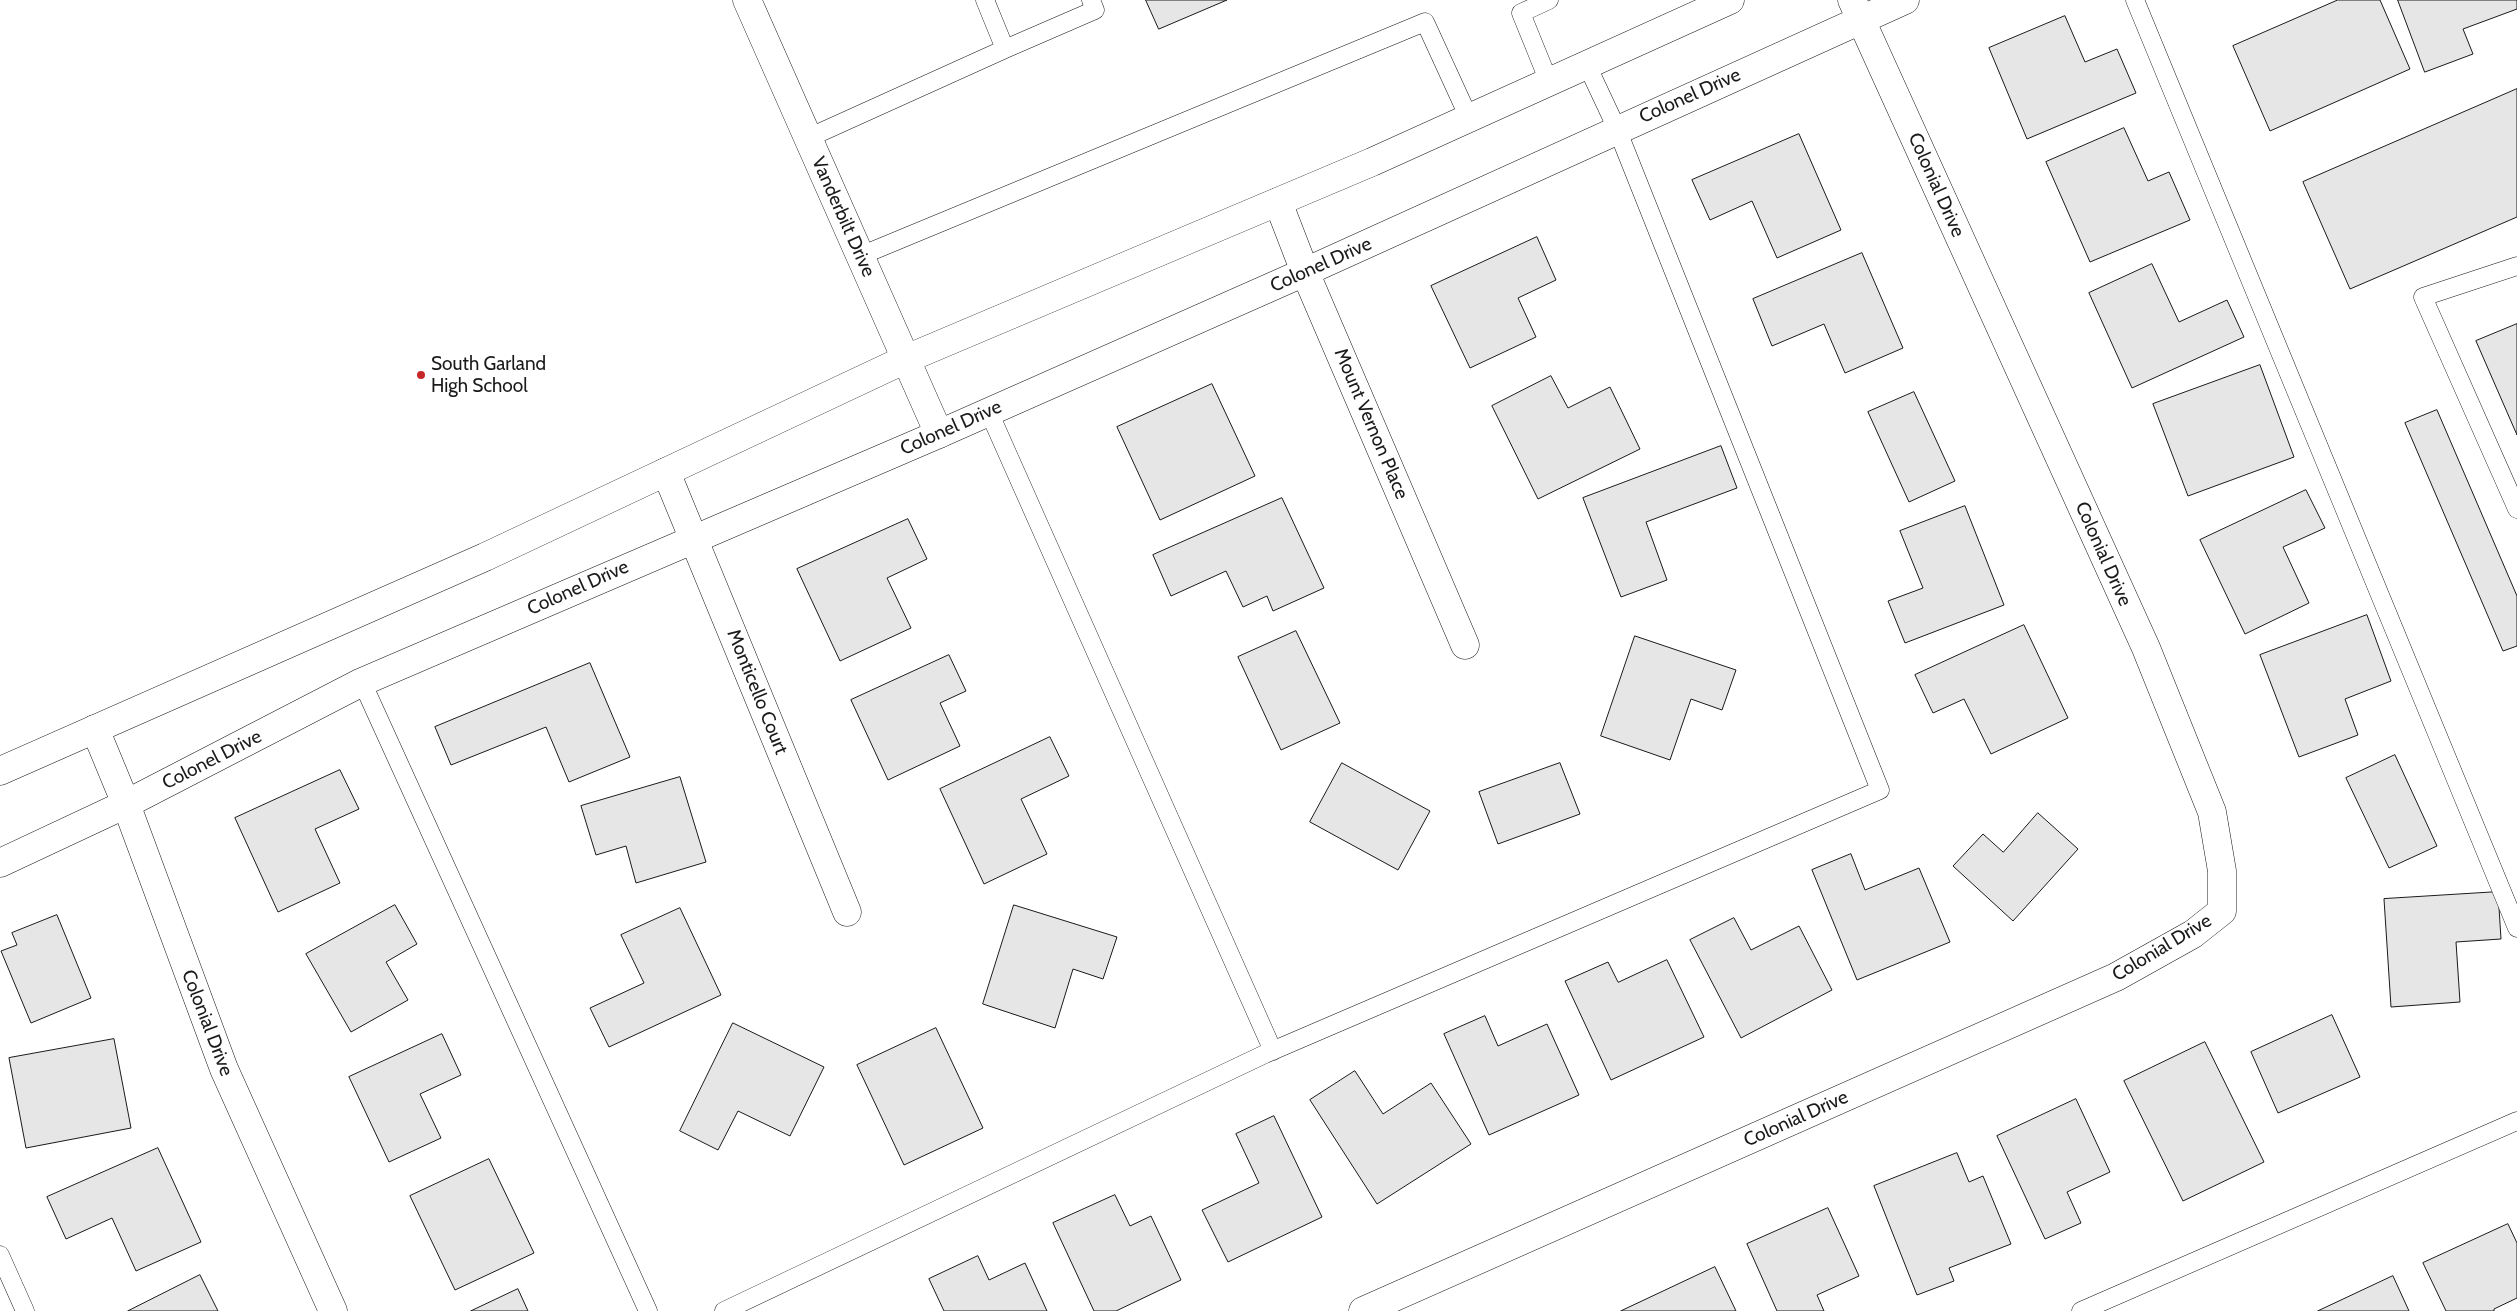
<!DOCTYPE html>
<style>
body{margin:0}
canvas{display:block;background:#fff}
</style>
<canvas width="2517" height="1311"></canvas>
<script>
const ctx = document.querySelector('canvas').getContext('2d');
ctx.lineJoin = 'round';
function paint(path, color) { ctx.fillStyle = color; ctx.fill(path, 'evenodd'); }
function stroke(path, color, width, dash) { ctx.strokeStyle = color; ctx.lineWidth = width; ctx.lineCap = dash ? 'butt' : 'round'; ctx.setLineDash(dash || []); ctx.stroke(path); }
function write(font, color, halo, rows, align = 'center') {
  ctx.font = font + ' Cabin,sans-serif'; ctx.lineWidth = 4; ctx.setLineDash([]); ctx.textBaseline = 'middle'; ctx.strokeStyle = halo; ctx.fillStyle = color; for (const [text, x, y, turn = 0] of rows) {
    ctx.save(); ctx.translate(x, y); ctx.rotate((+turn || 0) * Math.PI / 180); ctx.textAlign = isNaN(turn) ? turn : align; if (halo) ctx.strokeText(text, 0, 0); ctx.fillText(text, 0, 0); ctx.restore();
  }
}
const building = new Path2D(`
 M1146 0H1227L1159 29Z
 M2338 0H2380L2410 69 2270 131 2233 46Z
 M2398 0H2517V9L2463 29 2473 54 2425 72Z
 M2065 16 2085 62 2117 49 2136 93 2027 139 1989 48Z
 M2517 89V217L2350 289 2303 182Z
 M2124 128 2148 181 2169 172 2190 220 2090 262 2046 162Z
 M1799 134 1841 230 1777 258 1752 201 1710 220 1692 180Z
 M1537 237 1556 280 1518 298 1536 337 1470 368 1431 286Z
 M1862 253 1903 348 1845 373 1824 324 1772 346 1753 299Z
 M2152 264 2179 322 2227 300 2244 337 2132 388 2089 293Z
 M2517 324V435L2476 341Z
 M2260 365 2294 457 2188 496 2153 404Z
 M1551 376 1568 408 1610 387 1640 449 1538 499 1492 406Z
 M1212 384 1255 476 1160 520 1117 427Z
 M1914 392 1955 481 1909 502 1868 412Z
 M2437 410 2517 596V646L2503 651 2405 423Z
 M1721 446 1737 488 1646 522 1667 580 1621 597 1583 498Z
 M2306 490 2325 528 2283 547 2309 603 2245 634 2200 540Z
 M1282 498 1324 588 1273 611 1267 596 1243 607 1226 571 1171 596 1153 555Z
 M1965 506 2004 605 1905 643 1888 601 1923 588 1900 531Z
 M908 519 927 559 887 578 911 628 840 661 797 569Z
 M2367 615 2391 681 2345 699 2358 735 2299 757 2260 655Z
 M2024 625 2068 718 1991 754 1964 699 1933 713 1915 675Z
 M1296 631 1340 723 1281 750 1238 657Z
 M1635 636 1736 670 1722 710 1691 699 1670 760 1601 736Z
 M949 655 966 691 940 703 960 746 888 780 851 700Z
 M590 663 630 757 569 782 546 727 451 765 435 727Z
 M1050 737 1069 776 1021 799 1047 854 984 884 940 789Z
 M2395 755 2437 846 2389 868 2346 778Z
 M1342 763 1430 811 1398 870 1310 822Z
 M1560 763 1580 814 1498 844 1479 792Z
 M340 770 359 809 315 829 340 883 278 912 235 818Z
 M680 777 706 862 636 883 626 846 596 855 581 806Z
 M2038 813 2078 849 2013 921 1953 866 1983 834 2003 852Z
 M1851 854 1865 890 1919 868 1950 942 1857 980 1812 870Z
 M2498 892 2501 939 2456 942 2460 1002 2391 1007 2384 899Z
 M395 905 417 944 386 962 408 1000 351 1032 306 954Z
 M1014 905 1117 937 1103 979 1073 969 1055 1028 983 1004Z
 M680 908 721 995 609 1047 590 1008 644 983 621 935Z
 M57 915 91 998 31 1023 1 951 17 945 12 933Z
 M1734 918 1751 950 1799 926 1832 990 1741 1038 1690 940Z
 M1667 960 1704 1037 1611 1080 1565 981 1608 962 1618 982Z
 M2332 1015 2360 1077 2278 1113 2251 1052Z
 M1485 1016 1498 1046 1547 1024 1579 1095 1489 1135 1444 1034Z
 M733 1023 824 1067 790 1136 738 1111 718 1150 680 1131Z
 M936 1028 983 1128 904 1165 857 1065Z
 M442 1034 461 1075 420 1094 441 1138 389 1162 349 1077Z
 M114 1039 131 1128 26 1148 9 1058Z
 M2205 1042 2264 1162 2183 1201 2124 1081Z
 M1355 1071 1383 1114 1431 1083 1471 1144 1377 1204 1310 1100Z
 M2076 1099 2110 1172 2067 1192 2081 1223 2045 1239 1997 1136Z
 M1274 1116 1322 1217 1228 1262 1202 1210 1259 1183 1236 1134Z
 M158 1148 201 1242 136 1271 112 1218 66 1239 47 1197Z
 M1957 1153 1969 1182 1983 1176 2011 1244 1949 1268 1954 1281 1917 1295 1874 1186Z
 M489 1159 534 1253 455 1290 410 1196Z
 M1115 1195 1130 1226 1151 1216 1181 1280 1116 1311H1094L1053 1223Z
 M1828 1208 1859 1276 1817 1295 1824 1311H1777L1747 1244Z
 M2508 1224 2517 1243V1298L2494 1309V1311H2446L2423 1263Z
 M978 1256 989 1280 1025 1263 1047 1311H944L929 1279Z
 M1715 1267 1736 1311H1621Z
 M200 1275 218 1311H128Z
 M2393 1276 2409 1311H2318Z
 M518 1289 528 1311H471Z`);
const lane = new Path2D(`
 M1549 0 1521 13 1549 82
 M2135 0 2517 928
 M1005 49 1095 10 1091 0
 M808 138 1005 49 985 0
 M860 256 1425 22 1469 118
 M2517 266 2423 297 2517 509
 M989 412 1273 1051
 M362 682 648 1311
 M0 1255 25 1311
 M724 1311 1265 1054 1880 790 1617 129 1587 65
 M2081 1311 2517 1121`);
const street = new Path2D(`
 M747 0 939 434
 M1278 202 1305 272 1465 645
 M666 472 847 912
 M95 729 126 804 224 1069 333 1311
 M1363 1311 2116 977 2193 934 2222 911V871L2212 812 2146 648 1852 0`);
const secondary = new Path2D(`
 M0 771 485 557 906 359 1372 162 1730 0
 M0 863 126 804 362 682 939 434 1305 272 1905 0`);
const markers = [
 [421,375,5,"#c62828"]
];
const streetNames = [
 ["Colonel Drive",1690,96,-24],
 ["Colonial Drive",1936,185,66],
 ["Vanderbilt Drive",843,217,66],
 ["Colonel Drive",1321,265,-24],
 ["Mount Vernon Place",1371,424,67],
 ["Colonel Drive",951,428,-24],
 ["Colonial Drive",2103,554,66],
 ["Colonel Drive",578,588,-24],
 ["Monticello Court",757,692,68],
 ["Colonel Drive",212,760,-27],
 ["Colonial Drive",2162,948,-31],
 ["Colonial Drive",207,1023,69],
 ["Colonial Drive",1796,1119,-24]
];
const poiNames = [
 ["South Garland",431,364],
 ["High School",431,386]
];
paint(building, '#e6e6e6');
stroke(building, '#1a1a1a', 1);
stroke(lane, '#1a1a1a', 19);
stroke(street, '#1a1a1a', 29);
stroke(secondary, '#1a1a1a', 29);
stroke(lane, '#fff', 18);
stroke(street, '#fff', 28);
stroke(secondary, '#fff', 28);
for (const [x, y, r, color] of markers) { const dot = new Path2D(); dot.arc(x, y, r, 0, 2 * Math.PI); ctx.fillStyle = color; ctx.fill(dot); stroke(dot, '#fff', 2); }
write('19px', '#1a1a1a', '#fff', streetNames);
write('19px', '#1a1a1a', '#fff', poiNames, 'left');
</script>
